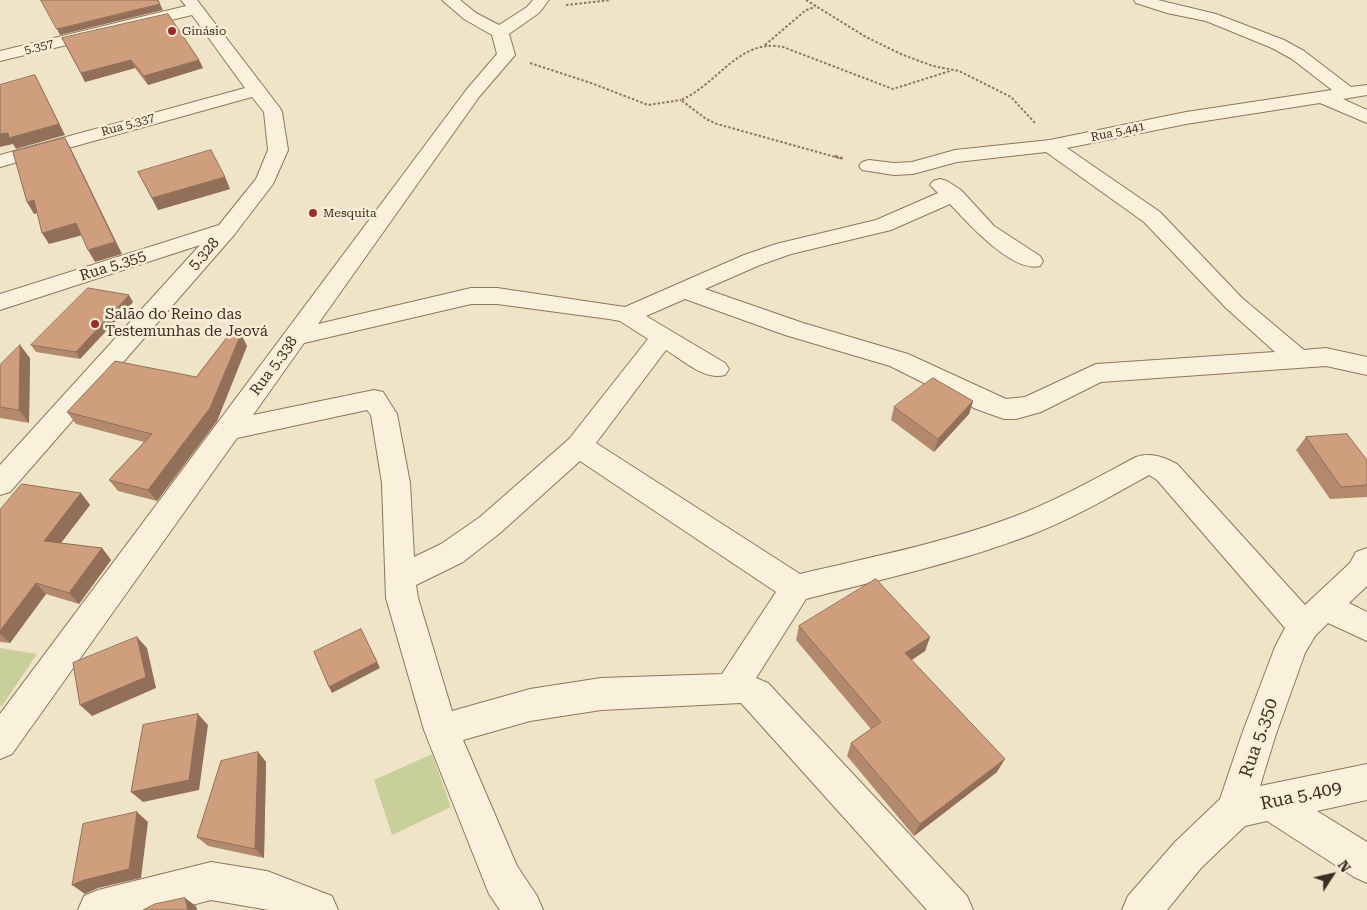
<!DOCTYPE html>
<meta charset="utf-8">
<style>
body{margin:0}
#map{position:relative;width:1367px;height:910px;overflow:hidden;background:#f0e4c8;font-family:"Roboto Serif",serif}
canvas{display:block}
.north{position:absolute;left:1307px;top:850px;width:50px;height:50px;-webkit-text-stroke:4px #f7eed8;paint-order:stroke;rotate:55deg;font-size:14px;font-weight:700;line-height:20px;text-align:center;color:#3d2e20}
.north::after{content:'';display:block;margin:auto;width:18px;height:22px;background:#3d2e20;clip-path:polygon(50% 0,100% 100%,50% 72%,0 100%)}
</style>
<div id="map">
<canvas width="1367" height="910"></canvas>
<div class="north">N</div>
</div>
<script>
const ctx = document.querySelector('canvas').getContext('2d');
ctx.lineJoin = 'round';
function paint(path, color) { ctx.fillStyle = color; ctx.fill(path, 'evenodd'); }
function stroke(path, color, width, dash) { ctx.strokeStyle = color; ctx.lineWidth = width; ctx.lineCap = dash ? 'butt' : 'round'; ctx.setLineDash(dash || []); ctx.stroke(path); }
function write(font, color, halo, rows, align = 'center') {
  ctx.font = font + ' "Roboto Serif",serif'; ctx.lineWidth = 5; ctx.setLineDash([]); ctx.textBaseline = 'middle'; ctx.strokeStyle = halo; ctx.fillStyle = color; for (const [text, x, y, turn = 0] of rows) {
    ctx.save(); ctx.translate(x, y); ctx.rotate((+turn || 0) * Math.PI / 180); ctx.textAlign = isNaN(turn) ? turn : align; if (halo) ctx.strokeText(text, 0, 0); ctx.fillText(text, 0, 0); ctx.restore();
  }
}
const green = new Path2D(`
 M0 648 37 654 2 706 0 705Z
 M432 754 451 807 392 835 374 780Z`);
const pathFar1 = new Path2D(`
 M806 0 866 37 903 55 933 66 959 71 1011 97 1035 123
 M566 5 611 0
 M765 45 806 10 815 7
 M530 63 591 83 648 105 681 100
 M839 158 717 124 706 119 681 100C718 84 739 38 783 47L893 89 950 71`);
const path = new Path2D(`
 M835 156 844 159`);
const minor = new Path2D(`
 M181 0H197L280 108 282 112 288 150 273 184 234 235 10 492 0 495V465L200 245 0 310V294L219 225 256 179 268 150 264 112 252 97 0 167V155L245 88 192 15 0 61V51L186 6Z
 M442 0H460L476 13 499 25 527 7 533 0H549L539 13 509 34 515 55 479 97 318 324 471 288H497L625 307 744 255 776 244 876 220 938 193 930 185 933 181 940 179 947 181 961 190 994 226 1040 256 1043 261 1040 266C1012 273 968 223 950 204L891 230 791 254 760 265 705 289 803 323 908 354 1006 399 1025 397 1096 364 1275 352 1226 308 1144 222 1046 152 957 162 913 174 894 175 862 170 859 166 862 162 869 160 894 163 912 162 955 150 1050 140 1186 112 1332 90 1292 59 1272 48 1206 21 1167 13 1136 3 1134 0H1158L1216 14 1284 40 1304 51 1351 87 1367 85V95L1343 99 1367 110V123L1320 103 1186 124 1067 148 1160 212 1242 298 1304 350 1326 348 1367 357V375L1326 366 1101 382 1041 412 1016 419H1004L976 409 890 366 785 335 685 299 646 316 725 363 729 369 725 375C705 381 683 360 666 350L596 443 800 574C871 557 944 543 1013 517 1056 501 1096 478 1136 457 1151 452 1164 457 1177 464L1305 605 1350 563 1356 552 1367 548V586L1349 603 1367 612V641L1328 623 1315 636 1305 653 1276 734 1260 786 1367 764V800L1317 811 1367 842V883L1354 877 1267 821 1245 826 1201 868 1167 910H1122L1128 896 1175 842 1220 799 1242 734 1275 647 1285 628 1157 480 1149 475C1111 496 1074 518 1033 534 960 562 883 579 806 599L756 678 768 683 967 896 973 910H927L741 703 601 710 530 721 463 740 517 866 537 896 543 910H500L489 894 424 730 386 598 382 483 371 415 367 410 237 438 12 754 0 759V714L467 89 497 54 492 35 464 19ZM471 304H497L609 319 620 321 648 339 569 439 480 517 441 544 414 557 410 483 397 414 383 392 374 390 253 415 304 343ZM580 461 776 592 722 674 601 678 530 689 452 711 418 598 416 585 463 562 500 533Z
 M211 862 267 871 332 896 338 910H269L211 900 173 910H78L84 896 98 890Z`);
const wall = new Path2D(`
 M62 38 199 60 203 68 148 85 135 68 85 82Z
 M138 172 225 177 230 189 158 210Z
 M133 302 80 359 36 352 31 345Z
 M241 334 247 346 217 421 157 501 118 491 109 480 144 442 76 424 67 412 196 377Z
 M30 358 29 423 0 418V365Z
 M973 401 969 414 934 452 891 420 894 407Z
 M1306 437 1367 460V497L1330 499 1296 450Z
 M81 493 90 505 61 543 102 548 111 560 79 604 46 594 10 643 0 642V510Z
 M799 626 930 637 925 651 911 660 997 772 914 836 847 756 851 743 871 729 796 640Z
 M258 752 266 762 264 858 208 846 197 837Z`);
const shadedWall = new Path2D(`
 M160 4 163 10 60 35 57 29Z
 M131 60 135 68 85 82 81 73Z
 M199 60 203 68 148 85 144 76Z
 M35 75 65 135 16 149 13 144 0 147V134Z
 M65 138 71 149 122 254 95 262 88 250Z
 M225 177 230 189 158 210 152 198Z
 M34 200 41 212 34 214 27 202Z
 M76 223 83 235 49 244 42 233Z
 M129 295 133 302 80 359 76 352Z
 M241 334 247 346 217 421 157 501 148 490Z
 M20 345 30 358 29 423 19 410Z
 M973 401 969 414 934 452 938 439Z
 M81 493 90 505 54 552 44 541Z
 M102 548 111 560 79 604 69 593Z
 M36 583 46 594 10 643 0 634V631Z
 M361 629 380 668 332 693 329 687Z
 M137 637 147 648 156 688 92 716 80 705Z
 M930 637 925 651 900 668 905 653Z
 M198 714 208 725 199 790 143 802 131 792Z
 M258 752 266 762 264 858 255 849Z
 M1005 759 997 772 914 836 920 824Z
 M137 812 148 822 141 878 98 888 85 894 72 885Z
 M185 898 196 906 197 910H188Z`);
const building = new Path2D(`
 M41 0H158L160 4 57 29Z
 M168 14 199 60 144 76 131 60 81 73 62 38Z
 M35 75 59 124 9 138 8 133 0 134V85Z
 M65 138 115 242 88 250 76 223 42 233 34 200 27 202 13 152Z
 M211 150 225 177 152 198 138 172Z
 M88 288 129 295 76 352 31 345Z
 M233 330 241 334 210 408 148 490 109 480 152 434 67 412 115 361 196 377Z
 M20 345 19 410 0 407V365Z
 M933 378 973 401 938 439 894 407Z
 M1347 434 1367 460V485L1341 487 1306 437Z
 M22 484 81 493 44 541 102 548 69 593 36 583 0 631V510Z
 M876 579 930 637 905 653 1005 759 920 824 851 743 881 722 799 626Z
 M361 629 377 662 329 687 314 652Z
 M137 637 146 677 80 705 73 663Z
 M198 714 189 780 131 792 143 725Z
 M258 752 255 849 197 837 221 761Z
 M137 812 129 869 84 880 72 885 83 824Z
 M185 898 188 910H143L155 904Z`);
const markers = [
 [172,31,5,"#9e2a2b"],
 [313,213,5,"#9e2a2b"],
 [95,324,5,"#9e2a2b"]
];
const farPoinames = [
 ["Ginásio",182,31],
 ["Mesquita",323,213]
];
const farStreetnames = [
 ["5.357",39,47,-14],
 ["Rua 5.337",128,125,-16],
 ["Rua 5.441",1118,132,-12]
];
const streetNames = [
 ["5.328",204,254,-48],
 ["Rua 5.355",113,266,-18],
 ["Rua 5.338",274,366,-54]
];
const poiNames = [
 ["Salão do Reino das",105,315],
 ["Testemunhas de Jeová",105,332]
];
const nearStreetnames = [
 ["Rua 5.350",1259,738,-71],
 ["Rua 5.409",1301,796,-12]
];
paint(green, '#c9cf9b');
stroke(minor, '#8d765c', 2);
stroke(pathFar1, '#8d765c', 2, [2.5, 2]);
stroke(path, '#8d765c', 2.5, [3, 2]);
paint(minor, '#faf1dc');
paint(wall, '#b2896c');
paint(shadedWall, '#916f58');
paint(building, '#cf9f7d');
stroke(building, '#916f58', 1);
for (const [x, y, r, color] of markers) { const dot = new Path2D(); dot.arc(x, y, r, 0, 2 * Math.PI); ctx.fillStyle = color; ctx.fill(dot); stroke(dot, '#f7eed8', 2); }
write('12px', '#3d2e20', '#f7eed8', farPoinames, 'left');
write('12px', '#3d2e20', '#f7eed8', farStreetnames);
write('15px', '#3d2e20', '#f7eed8', streetNames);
write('15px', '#3d2e20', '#f7eed8', poiNames, 'left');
write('18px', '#3d2e20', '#f7eed8', nearStreetnames);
</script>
